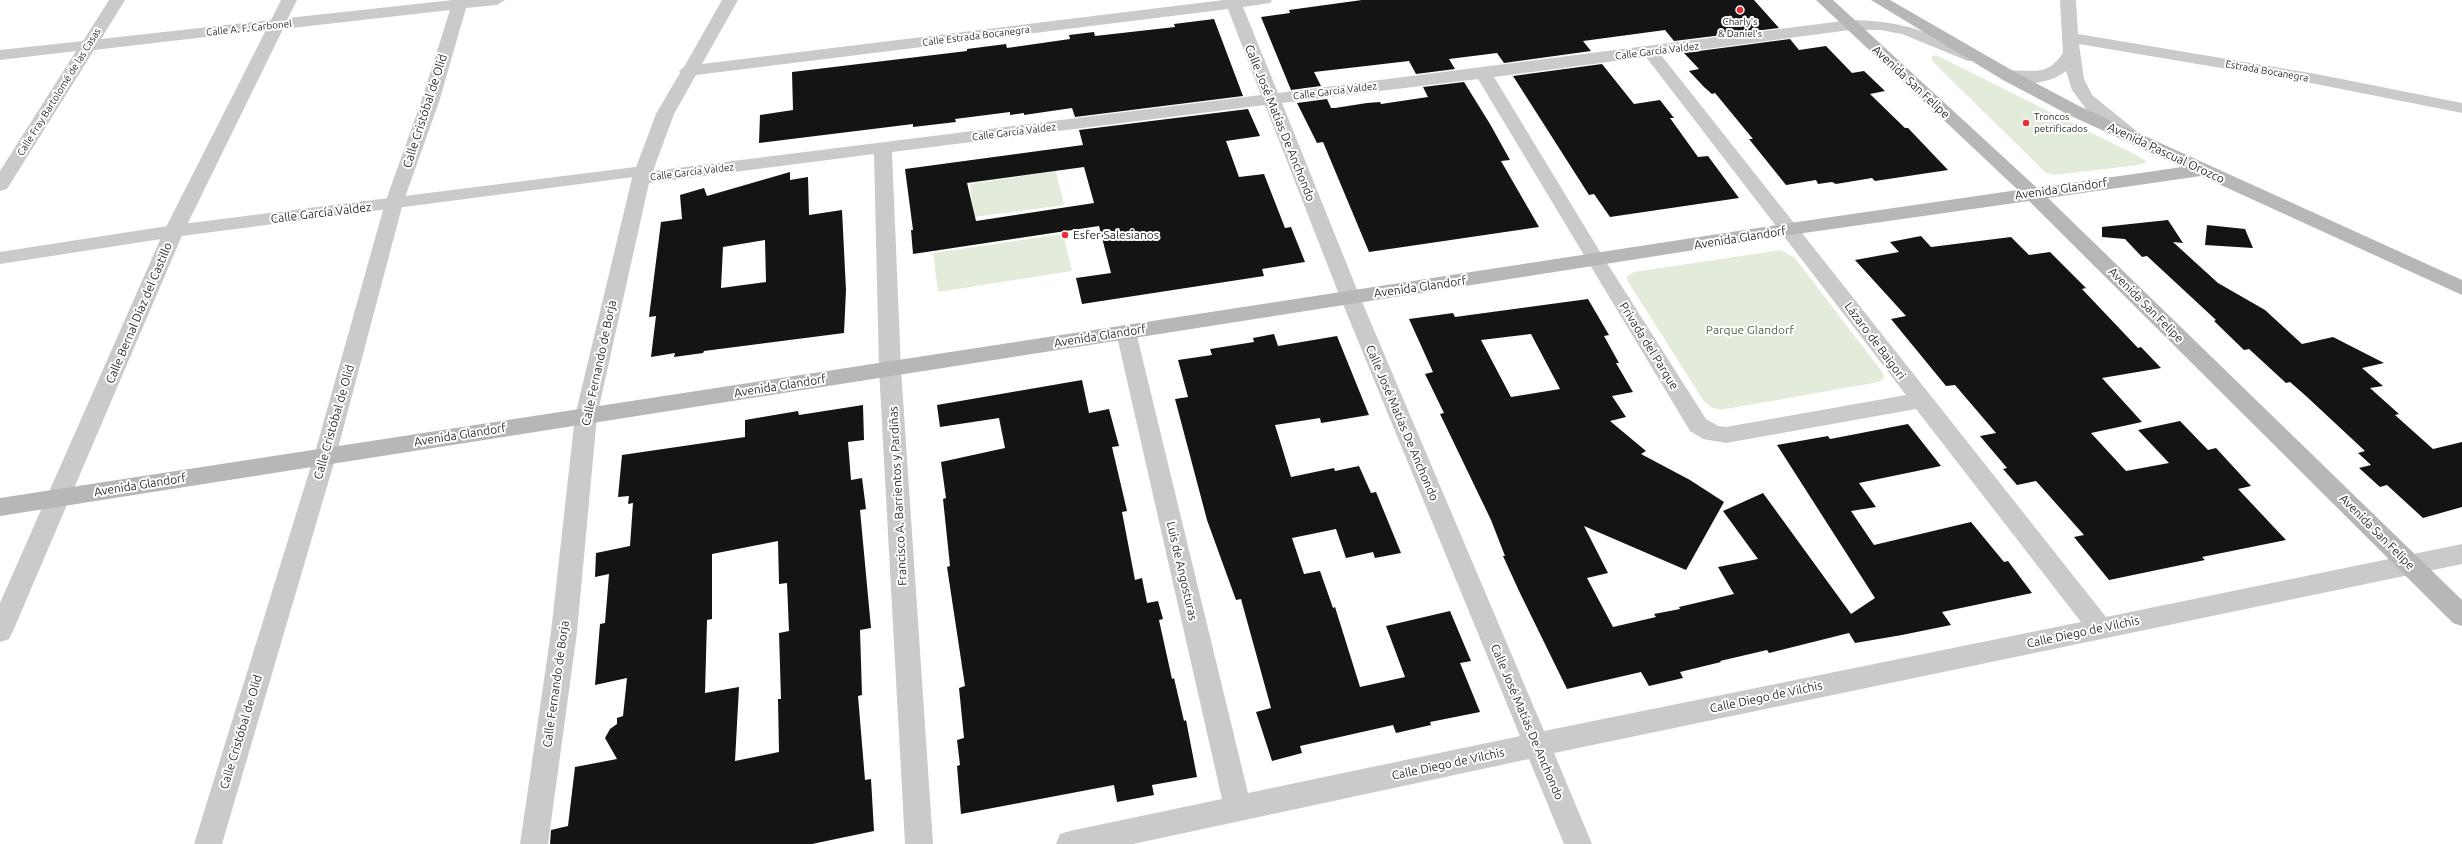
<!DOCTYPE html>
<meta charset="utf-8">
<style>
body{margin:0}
canvas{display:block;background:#fff}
</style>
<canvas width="2462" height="844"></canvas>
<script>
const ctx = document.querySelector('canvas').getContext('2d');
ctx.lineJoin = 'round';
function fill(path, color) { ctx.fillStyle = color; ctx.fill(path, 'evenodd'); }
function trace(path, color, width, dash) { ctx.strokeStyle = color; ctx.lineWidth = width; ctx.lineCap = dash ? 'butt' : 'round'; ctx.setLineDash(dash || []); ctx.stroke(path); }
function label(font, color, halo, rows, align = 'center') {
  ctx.font = font + ' Ubuntu,sans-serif'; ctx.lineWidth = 4; ctx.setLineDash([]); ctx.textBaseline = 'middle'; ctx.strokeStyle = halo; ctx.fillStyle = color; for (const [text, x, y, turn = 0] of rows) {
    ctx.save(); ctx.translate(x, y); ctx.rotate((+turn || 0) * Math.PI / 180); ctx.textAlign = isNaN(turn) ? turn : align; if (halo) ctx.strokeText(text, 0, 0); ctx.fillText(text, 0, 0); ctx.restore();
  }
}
fill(new Path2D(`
 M1936 55 2138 156 2147 162 2138 165 2054 175 2046 173 1933 62 1931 57Z
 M1056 171 1064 205 974 217 970 184Z
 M1063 234 1072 271 938 292 933 253Z
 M1781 250 1795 258 1883 373 1884 378 1879 382 1720 410 1711 407 1703 400 1627 280V276L1634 272Z`), '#e3ebda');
fill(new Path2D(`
 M1362 0H1754L1779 28 1674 41 1665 30 1583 41 1591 51 1504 63 1497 53 1449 59 1455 69 1416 74 1409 61 1314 72 1321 86 1291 90 1261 17 1290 13 1289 10Z
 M1214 19 1243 96 1075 117 1072 108 1024 115V113L1010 115V112L955 119 956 122 913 127V124L759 143 760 115 793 110 792 72 967 51V49L1006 44 1007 48 1070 39 1069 35 1094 32 1095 36 1175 27 1174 24Z
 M1790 39 1799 50 1826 46 1852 73 1864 71 1885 91 1870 94 1905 128H1908L1948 170 1875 181 1872 178 1836 184 1832 182 1818 184 1816 180 1786 185 1749 139H1753L1715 93 1712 94 1704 87 1689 71 1699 69 1684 53Z
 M1602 64 1634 104 1660 100 1674 118H1670L1698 157 1708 156 1739 198 1610 217 1594 194 1589 195 1513 76Z
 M1464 82 1490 124 1510 160 1501 161 1539 227 1369 252 1323 142 1317 143 1297 103 1327 99 1331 108H1335L1367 103 1380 102 1381 104 1428 97 1423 87Z
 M1248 109 1260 136 1226 141 1239 177 1264 174 1285 228 1291 227 1305 262 1262 269 1264 276 1082 304 1076 278 1111 273 1099 226 913 254 911 230H913L905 169 1083 145 1079 130ZM1084 167 1094 203 976 221 967 183Z
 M790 172V180L808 177 809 215 842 210 846 290 844 333 704 351 703 353 674 357 675 353 651 357 656 316 649 317 661 222 682 219 680 195 704 188 707 196ZM765 240 766 282 721 288 723 247Z
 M2168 220 2183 243 2173 242 2218 283 2265 310 2302 344 2333 337 2384 363 2362 368 2383 386 2370 388 2399 414 2395 415 2433 449 2462 442V507L2423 518 2387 485 2380 487 2359 468 2371 465 2358 453 2365 451 2306 396 2290 382 2286 383 2249 349 2244 350 2214 321 2216 320 2147 256 2142 257 2125 239 2102 237V227Z
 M2207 225 2245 229 2253 248 2205 245Z
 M1921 236 1931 247 2011 237 2029 255 2050 252 2086 288 2082 289 2138 348 2141 347 2161 368 2102 378 2142 422 2091 433 2126 471 2169 463 2138 430 2180 421 2208 450 2216 448 2251 486 2238 489 2286 540 2202 557 2205 560 2109 580 2074 537 2084 535 2036 481 2017 485 2003 469 2007 468 1980 436 1996 433 1955 385 1946 386 1891 319 1906 316 1855 260 1899 252 1890 242Z
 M1588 299 1609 335 1604 336 1619 363H1616L1633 392 1612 396 1626 417 1610 421 1646 451 1641 454 1690 480 1724 502 1686 570 1584 526 1608 573 1587 578 1613 627 1656 617 1654 614 1680 609 1679 607 1734 594 1718 567 1758 559 1723 511 1763 493 1851 614 1875 598 1777 445 1828 436 1830 439 1908 424 1941 466 1859 483 1876 507 1851 511 1874 545 1971 522 2004 562 2008 561 2032 593 1942 612 1951 625 1902 635 1855 643 1849 633 1769 653 1767 650 1720 661 1721 662 1680 672 1683 678 1649 686 1641 672 1567 689 1519 591 1503 556H1505L1491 520 1440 414 1444 413 1425 374 1433 372 1409 319 1453 313 1455 317ZM1531 334 1560 389 1511 397 1481 340Z
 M1274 334 1278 346 1337 336 1369 415 1321 423 1320 418 1275 425 1291 477 1334 468 1335 471 1359 466 1371 493 1376 492 1401 553 1375 558 1373 552 1346 558 1336 529 1292 538 1304 574 1320 571 1333 608 1335 607 1360 687 1405 677 1386 626 1450 611 1471 661 1460 663 1480 712 1430 722 1431 725 1396 733 1393 725 1300 746 1302 753 1272 761 1256 712 1271 708 1241 599 1236 600 1207 520 1175 399 1188 397 1178 360 1212 355 1210 349 1254 342 1253 338Z
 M1082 380 1089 413 1109 409 1119 446 1112 447 1127 511 1122 512 1135 580 1142 578 1147 603 1158 601 1163 619 1159 620 1172 679 1174 678 1184 721 1186 720 1197 777 1152 785 1154 795 1117 802 1114 785 961 814 957 766 960 765 957 740 964 738 959 688 965 686 947 567 950 566 943 499 946 498 941 462 1005 448 999 418 940 427 937 405Z
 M863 405 864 440 848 442 851 480 862 478 866 509 860 510 871 628 860 630 862 695 858 696 865 780 871 779 874 831 812 844H550L551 830 568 826 575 767 617 759 605 738 610 729 617 724V718L623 716 627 678 595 685 600 624 605 623 609 574 595 577 596 553 630 546 633 503 628 504 629 496 618 497 622 455 745 437V420L798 411 799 415ZM778 541 779 584 787 583 789 631 779 633 781 699H778L779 752 735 761 739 687 705 693 707 620 712 619V554Z`), '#141414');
fill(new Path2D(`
 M643 166 649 167 652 171 649 175 174 237 0 264V252L174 225Z`), '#cacaca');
fill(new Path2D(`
 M109 0H125L101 39 271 20 281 0H297L288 18 453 0H505L497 5 466 8 439 102 403 203 336 456 222 844H194L314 456 385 203 421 102 450 10 283 29 184 231 13 631 9 639 0 642V603L164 231 266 30 94 50 7 189 0 191V171L76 51 0 60V50L83 41Z
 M722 0H738L702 64 1224 0H1272L1270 3 1243 7 1278 93 1850 20C1903 20 1932 34 1980 53L1982 57 1980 61H1968L1902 34 1880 30H1850L1661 55 2106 617 2462 544V564L1554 753 1592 844H1564L1529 759 1133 844H1056L1060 834 1070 831 1222 799 1116 332 1119 327 1126 325 1133 327 1136 332 1248 793 1520 736 1340 297 1265 105 892 152 901 369 933 844H905L879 369 874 154 649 183 597 416 577 632 548 844H520L551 632 575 416 632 178 656 114 680 73 679 71 684 67ZM1228 9 1261 95 653 171 674 114 696 75ZM1646 57 1906 395 1726 427 1718 426 1706 419 1605 260 1494 77ZM1478 79 1690 431 1703 439 1726 443 1916 409 2081 622 1544 731 1360 297 1282 103Z
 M2060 0H2076L2078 34 2316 74 2462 103V113L2316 84 2079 44 2084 79 2092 95 2149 141 2146 145H2134L2086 109 2072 90 2066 71C2049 85 2023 85 2003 80L2001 76 2003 72C2029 66 2044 81 2063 53Z`), '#cacaca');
fill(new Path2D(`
 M1816 0H1833L2037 188 2182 167 2069 115 2003 80 1871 0H1890L2015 72 2081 107 2462 280V295L2201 176 2048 198 2462 600V626L2453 623 2029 201 1790 235 0 516V498L1790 223 2018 190Z`), '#b7b7b7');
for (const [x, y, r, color] of [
 [1740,10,4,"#e52e35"],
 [2026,123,4,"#e52e35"],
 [1065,235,4,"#e52e35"]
]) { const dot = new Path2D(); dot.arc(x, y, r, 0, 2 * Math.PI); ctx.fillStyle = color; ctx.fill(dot); trace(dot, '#fff', 1.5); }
label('10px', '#2d2d2d', '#fff', [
 ["Charly's",1740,22],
 ["& Daniel's",1740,34],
 ["Troncos",2034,117,"left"],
 ["petrificados",2034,129,"left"]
]);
label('10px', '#2d2d2d', '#fff', [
 ["Calle A. F. Carbonel",249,28,-6],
 ["Calle Estrada Bocanegra",976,36,-7],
 ["Calle García Valdez",1657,51,-7],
 ["Estrada Bocanegra",2267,71,10],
 ["Calle García Valdez",1335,91,-7],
 ["Calle Fray Bartolomé de las Casas",59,92,-58],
 ["Calle García Valdez",1014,132,-7],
 ["Calle García Valdez",692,172,-7]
]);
label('12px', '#2d2d2d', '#fff', [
 ["Avenida San Felipe",1911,82,43],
 ["Calle Cristóbal de Olid",425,111,-72],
 ["Calle José Matías De Anchondo",1280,123,68],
 ["Avenida Pascual Orozco",2166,153,25],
 ["Avenida Glandorf",2061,189,-8],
 ["Calle García Valdez",321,213,-7],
 ["Avenida Glandorf",1740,238,-9],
 ["Avenida Glandorf",1420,287,-8],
 ["Avenida San Felipe",2146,305,45],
 ["Calle Bernal Díaz del Castillo",139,313,-67],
 ["Avenida Glandorf",1100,336,-9],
 ["Lázaro de Baigori",1875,341,53],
 ["Privada del Parque",1649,346,58],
 ["Calle Fernando de Borja",599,363,-78],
 ["Avenida Glandorf",780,386,-9],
 ["Calle Cristóbal de Olid",334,422,-74],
 ["Calle José Matías De Anchondo",1402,423,67],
 ["Avenida Glandorf",460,435,-9],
 ["Avenida Glandorf",140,485,-9],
 ["Francisco A. Barrientos y Pardiñas",898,496,-93],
 ["Avenida San Felipe",2377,532,45],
 ["Luis de Angosturas",1182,571,77],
 ["Calle Diego de Vilchis",2083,632,-12],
 ["Calle Fernando de Borja",556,684,-82],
 ["Calle Diego de Vilchis",1766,697,-12],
 ["Calle José Matías De Anchondo",1527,722,67],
 ["Calle Cristóbal de Olid",241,732,-73],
 ["Calle Diego de Vilchis",1448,764,-12]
]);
label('12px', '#2d2d2d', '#fff', [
 ["Esfer Salesianos",1073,235]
], 'left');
label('12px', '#4e683b', '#fff', [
 ["Parque Glandorf",1750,330]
]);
</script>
